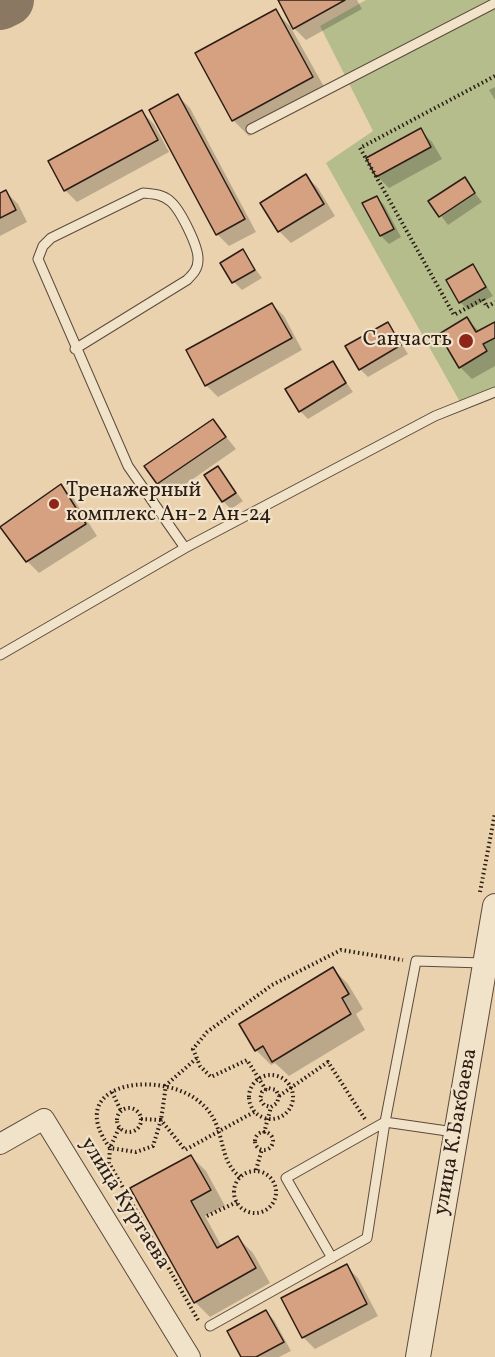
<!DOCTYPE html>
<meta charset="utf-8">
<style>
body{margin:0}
canvas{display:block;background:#ead2ae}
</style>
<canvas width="495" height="1357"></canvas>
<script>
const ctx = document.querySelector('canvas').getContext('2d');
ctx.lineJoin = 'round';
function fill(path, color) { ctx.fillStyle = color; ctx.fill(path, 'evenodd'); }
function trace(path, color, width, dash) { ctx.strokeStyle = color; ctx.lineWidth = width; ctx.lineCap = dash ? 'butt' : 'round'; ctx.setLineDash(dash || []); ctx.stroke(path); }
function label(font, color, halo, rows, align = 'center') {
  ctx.font = font + ' Vollkorn,serif'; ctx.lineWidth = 4.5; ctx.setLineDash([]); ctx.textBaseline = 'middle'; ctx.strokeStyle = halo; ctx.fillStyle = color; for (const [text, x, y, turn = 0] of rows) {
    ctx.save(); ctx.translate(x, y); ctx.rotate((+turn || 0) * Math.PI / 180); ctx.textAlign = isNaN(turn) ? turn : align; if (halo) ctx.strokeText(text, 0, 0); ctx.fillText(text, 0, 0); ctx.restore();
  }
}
fill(new Path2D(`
 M366 0H495V322L476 332 467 317 439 334 459 368 487 352 483 344 495 338V387L460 402 326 163 373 131 320 26ZM464 177 475 193 439 217 428 201Z`), '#b5bd8c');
fill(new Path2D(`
 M282 0H357L362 9 306 40 294 28Z
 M275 11 290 26 327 92 249 136 234 121 197 54Z
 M495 87V100L489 90Z
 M178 96 190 108 256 232 229 246 217 234Z
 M142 112 154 124 169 152 77 202 65 190Z
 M420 130 432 142 442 159 389 188 377 176Z
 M306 176 318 188 335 216 291 243 279 231 262 203Z
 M464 179 482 202 448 225 430 201Z
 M6 192 18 204 27 222 0 236V195Z
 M376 197 384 205 401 237 389 244 381 236 364 204Z
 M242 251 262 278 242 290 234 282Z
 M473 266 493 296 468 310 460 302Z
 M272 304 284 316 302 350 218 397 206 385Z
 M467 319 479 331 495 323V366L472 379 460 367Z
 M388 323 408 354 368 377 360 369Z
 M332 362 353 392 308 419 300 411Z
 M213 421 236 449 170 495 158 483Z
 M218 468 243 501 231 509 223 501Z
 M61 486 73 498 97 536 39 573 27 561Z
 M333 969 348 984 363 1009 356 1014 365 1030 289 1076 275 1063 271 1065 256 1050Z
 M191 1156 206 1171 225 1206 205 1216 222 1247 238 1238 253 1253 270 1283 210 1317 195 1302 132 1189Z
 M346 1266 358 1278 378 1316 315 1349 303 1337Z
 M266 1312 274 1320 291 1351 279 1357H242Z`), '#0003');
trace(new Path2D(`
 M0 4 8 0`), '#8b7862', 52);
const building = new Path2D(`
 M278 0H345L293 29Z
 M276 9 313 77 232 121 195 53Z
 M178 94 245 219 216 235 149 110Z
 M142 110 158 140 64 191 48 161Z
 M421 128 431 147 376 177 366 158Z
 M306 174 324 204 278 232 260 203Z
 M465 177 475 193 439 217 428 201Z
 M6 190 16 210 0 218V193Z
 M377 196 394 229 380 236 362 203Z
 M243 249 255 270 232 283 220 263Z
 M473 264 486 287 459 303 446 280Z
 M272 303 292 338 205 386 186 350Z
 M467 317 476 332 495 322V338L483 344 487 351 459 368 439 334Z
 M388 322 401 345 359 370 345 346Z
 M333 361 346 383 299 412 285 389Z
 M213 419 226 437 157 484 144 466Z
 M218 466 236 493 222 502 204 475Z
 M61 484 86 524 26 562 0 527Z
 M333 967 349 994 342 998 351 1014 272 1062 263 1046 255 1051 239 1024Z
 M191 1155 211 1190 191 1201 217 1248 238 1236 256 1268 194 1303 130 1188Z
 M347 1264 367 1304 302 1338 281 1298Z
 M266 1310 284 1342 256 1357H241L227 1331Z`);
fill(building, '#d6a181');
trace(building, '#2c1d15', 1.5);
const service = new Path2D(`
 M251 129 495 3
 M75 349 187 280C193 274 198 269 198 260 199 247 180 209 170 201 162 194 153 194 143 193L51 238 43 246 38 259 128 466 185 548
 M0 655 185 548 435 416 495 392
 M454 1132 385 1122 416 961 483 963
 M210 1326 367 1238 385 1122 286 1178 332 1258`);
const minor = new Path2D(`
 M0 1144 44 1119 190 1357`);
const tertiary = new Path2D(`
 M418 1357 495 906`);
trace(service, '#5c4a3b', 11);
trace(minor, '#5c4a3b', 22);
trace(tertiary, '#5c4a3b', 26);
trace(new Path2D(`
 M495 76 360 148 454 315 483 299 487 307 495 302
 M480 892 495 813
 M249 1097a22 22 0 1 1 44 0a22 22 0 1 1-44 0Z
 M266 1090 247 1060 211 1077 200 1066 193 1049 207 1032 272 985 341 950 403 960
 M112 1092 121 1111
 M279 1096 328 1062 365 1119
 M117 1120a12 12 0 1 1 24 0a12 12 0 1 1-24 0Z
 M141 1119 161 1120 166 1085 197 1058
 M119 1128 110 1148 109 1163 198 1320
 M255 1141a9 9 0 1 1 18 0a9 9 0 1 1-18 0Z
 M264 1133 271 1107 277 1103 279 1096 276 1090 268 1088 262 1092 260 1099 264 1105 271 1107
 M256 1170 262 1149
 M234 1192a21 21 0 1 1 42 0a21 21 0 1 1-42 0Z
 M240 1177C213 1155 231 1122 193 1097 149 1070 64 1086 110 1148L136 1152 153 1146 161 1120 185 1150 254 1112
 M207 1216 237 1202`), '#2c1d15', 4, [1.5, 3]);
trace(service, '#f1e2ca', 9);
trace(minor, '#f1e2ca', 20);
trace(tertiary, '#f1e2ca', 24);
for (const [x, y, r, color] of [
 [466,341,8,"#8f2418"],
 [54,504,6,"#8f2418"]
]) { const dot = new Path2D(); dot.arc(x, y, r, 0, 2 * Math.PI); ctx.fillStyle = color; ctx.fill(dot); trace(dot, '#f1e2ca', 2); }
label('21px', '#2c1d15', '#f1e2ca', [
 ["Санчасть",452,341],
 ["Тренажерный",66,492,"left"],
 ["комплекс Ан-2 Ан-24",66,516,"left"]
], 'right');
label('21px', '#2c1d15', '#f1e2ca', [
 ["улица К.Бакбаева",457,1132,-80],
 ["улица Куртаева",124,1204,58]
]);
</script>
